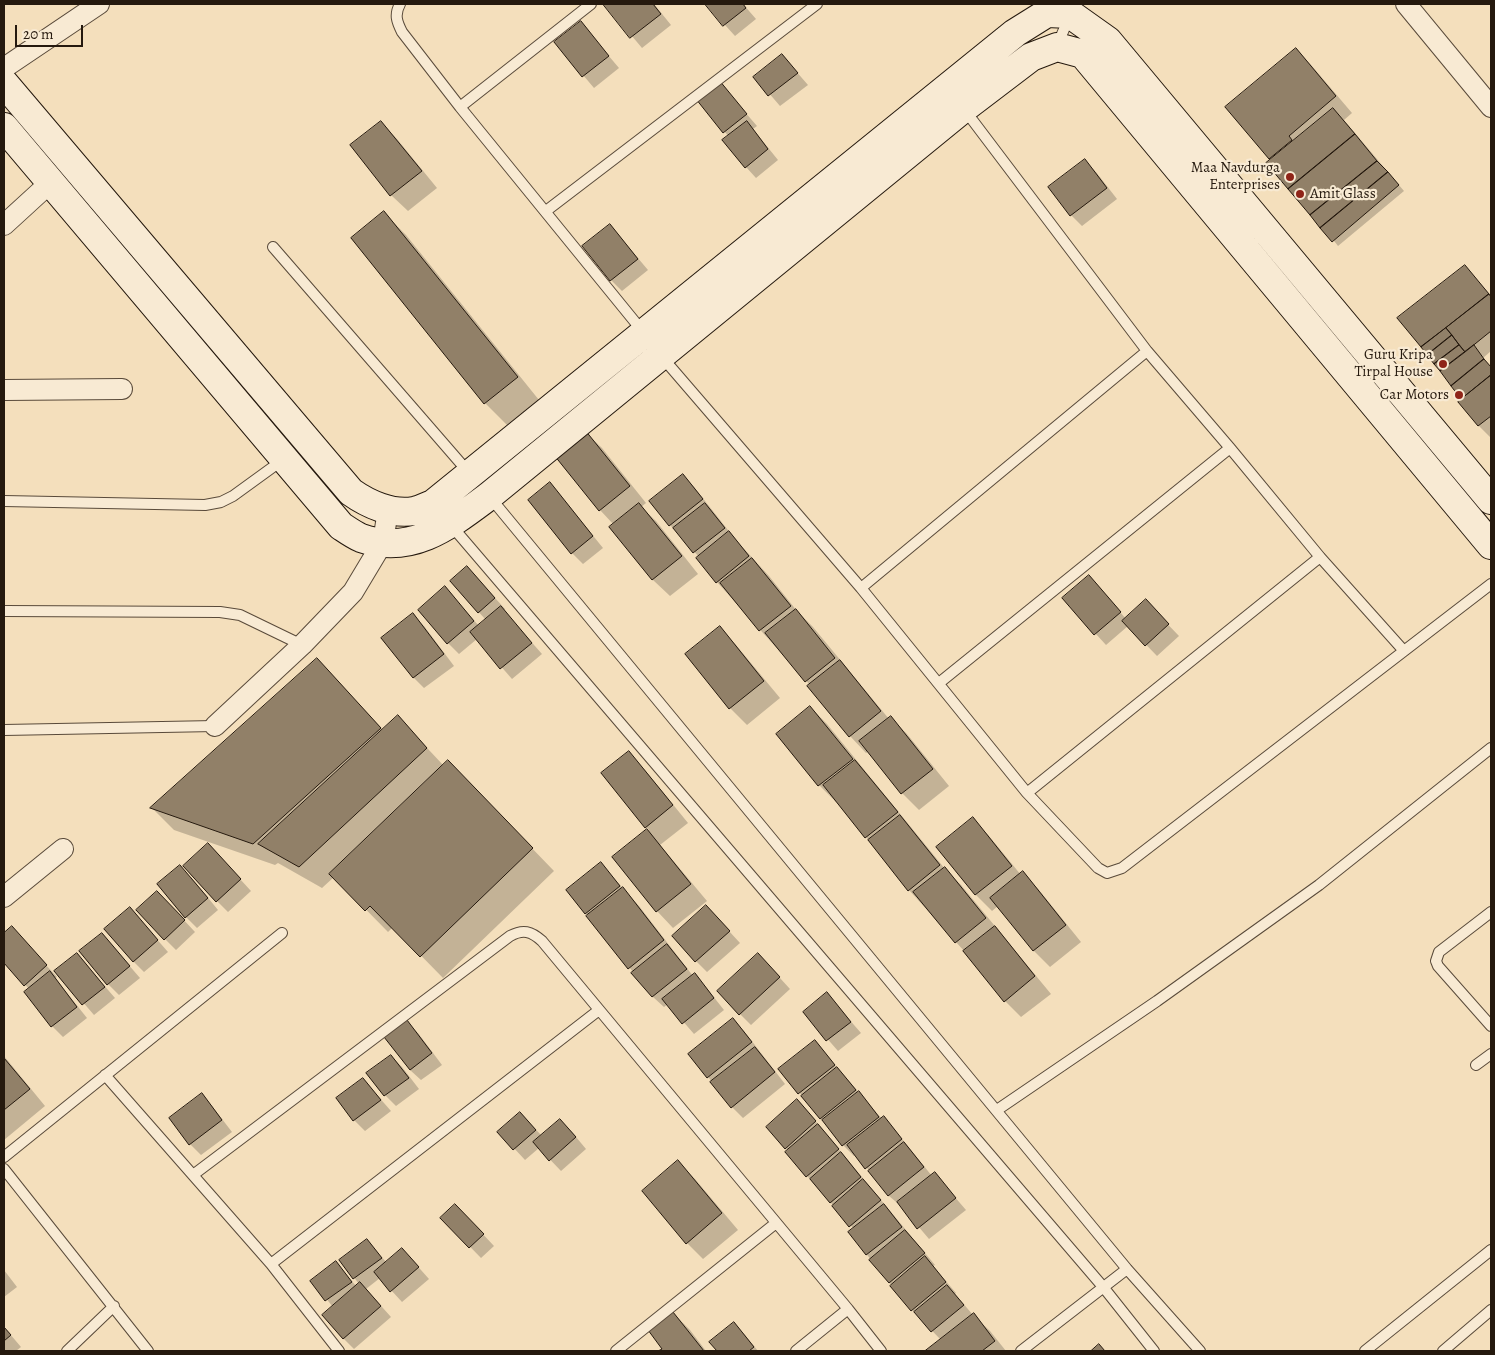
<!DOCTYPE html>
<style>
body{margin:0}
#map{position:relative;width:1495px;height:1355px;overflow:hidden;background:#f4dfbc;font-family:Alegreya,serif}
canvas{display:block}
.frame{position:absolute;inset:0;border:5px solid #25190e;pointer-events:none}
.scale{position:absolute;left:15px;top:25px;width:68px;height:22px;box-sizing:border-box;border:2px solid #25190e;border-top:0;padding-left:6px;font-size:15px;line-height:18px;white-space:nowrap;color:#25190e;-webkit-text-stroke:4px #f8ead3;paint-order:stroke}
</style>
<div id="map">
<canvas width="1495" height="1355"></canvas>
<div class="frame"></div>
<div class="scale">20 m</div>
</div>
<script>
const ctx = document.querySelector('canvas').getContext('2d');
ctx.lineJoin = 'round';
function fill(path, color) { ctx.fillStyle = color; ctx.fill(path, 'evenodd'); }
function trace(path, color, width, dash) { ctx.strokeStyle = color; ctx.lineWidth = width; ctx.lineCap = dash ? 'butt' : 'round'; ctx.setLineDash(dash || []); ctx.stroke(path); }
function label(font, color, halo, rows, align = 'center') {
  ctx.font = font + ' Alegreya,serif'; ctx.lineWidth = 4.5; ctx.setLineDash([]); ctx.textBaseline = 'middle'; ctx.strokeStyle = halo; ctx.fillStyle = color; for (const [text, x, y, turn = 0] of rows) {
    ctx.save(); ctx.translate(x, y); ctx.rotate((+turn || 0) * Math.PI / 180); ctx.textAlign = isNaN(turn) ? turn : align; if (halo) ctx.strokeText(text, 0, 0); ctx.fillText(text, 0, 0); ctx.restore();
  }
}
fill(new Path2D(`
 M605 4H654L671 25 642 48Z
 M706 4H743L756 19 735 36Z
 M581 23 619 68 594 88 556 43Z
 M1296 49 1312 66 1352 113 1344 120 1404 191 1338 246 1271 160 1227 107Z
 M782 55 808 85 780 106 755 77Z
 M719 82 757 126 753 129 778 160 756 178 746 167 729 137 698 99Z
 M381 122 397 139 437 188 408 211 391 195Z
 M1085 161 1096 172 1117 199 1082 226 1071 215Z
 M384 213 406 235 539 400 507 425 485 403Z
 M610 225 648 270 622 291 611 280Z
 M1465 266 1491 296V351L1483 358 1491 368V438L1479 426 1460 402 1463 399 1399 318Z
 M585 432 602 448 646 503 641 507 656 521 698 574 670 596 653 580 611 527 614 525 600 510Z
 M683 476 694 487 735 539 769 576 797 611 813 627 889 719 891 718 907 734 949 786 919 810 902 793 869 751 866 753 850 736 810 685 717 582 699 557 670 525Z
 M549 484 560 495 603 548 583 564 572 553Z
 M478 579 505 609 504 611 542 654 512 679 477 639 459 654 448 643 445 588 479 626 486 620 451 582Z
 M1100 588 1126 619 1156 612 1179 636 1157 656 1128 626 1106 645 1064 599Z
 M413 615 424 626 454 666 424 688 413 677Z
 M720 628 736 645 780 698 747 725 730 708Z
 M317 660 383 730 398 717 444 766 470 784 554 871 443 978 393 927 388 932 334 877 322 888 278 863 275 865 174 830 152 808Z
 M810 707 827 724 945 869 961 885 1051 994 1021 1017 1005 1001 965 952 909 890 837 801 836 802 819 785 778 734Z
 M629 753 645 770 688 823 660 845 707 901 673 928 657 911 614 858 649 830 646 827Z
 M973 819 989 836 1021 875 1023 873 1039 890 1081 942 1050 967 1033 950 998 906 992 911 976 895 937 847Z
 M219 856 251 891 228 912 217 901Z
 M601 864 639 906 693 976 694 975 705 986 724 1010 694 1034 668 1004 664 1007 653 997 586 913Z
 M191 877 218 910 197 928 186 917Z
 M168 903 195 932 176 950 165 939Z
 M717 918 740 943 707 972 696 961Z
 M140 920 168 952 144 972 133 961Z
 M12 928 57 977 55 978 87 1018 63 1037 52 1026 29 989 4 961V935Z
 M102 934 140 978 119 995 108 984Z
 M77 954 115 998 94 1015 56 971Z
 M769 966 790 989 751 1025 740 1014Z
 M827 994 861 1033 838 1051 804 1012Z
 M733 1020 744 1031 785 1084 743 1118 732 1107 690 1054Z
 M407 1022 418 1033 442 1065 421 1080 410 1070Z
 M815 1042 882 1119 883 1118 894 1129 932 1176 935 1174 966 1210 929 1239 901 1206 889 1196 856 1154 854 1156 843 1145 780 1069Z
 M4 1056 45 1106 4 1140Z
 M391 1056 402 1067 419 1089 396 1106 385 1095Z
 M363 1079 391 1111 365 1131 354 1120Z
 M201 1095 212 1106 232 1132 201 1155 190 1144Z
 M808 1112 935 1265 933 1266 956 1293 955 1294 973 1315 990 1331 1006 1351H927L941 1340 912 1310 871 1260 850 1232 854 1229 786 1152 788 1150 768 1127Z
 M520 1113 542 1136 571 1131 586 1149 561 1171 539 1148 525 1160 499 1132Z
 M678 1162 695 1179 738 1230 703 1259 687 1243Z
 M466 1216 494 1246 481 1258 442 1218Z
 M367 1241 387 1263 413 1261 429 1279 402 1302 380 1278 366 1289 391 1317 354 1349 343 1338 333 1307 312 1281 336 1263 356 1286 359 1284 341 1260Z
 M4 1270 17 1287 4 1297Z
 M673 1313 690 1330 706 1351H660L663 1349Z
 M734 1324 745 1335 758 1351H719L711 1342Z
 M4 1327 21 1347 16 1351H4Z`), '#0003');
const building = new Path2D(`
 M603 4H653L661 14 630 38Z
 M705 4H743L746 8 723 26Z
 M581 21 609 56 582 77 554 42Z
 M1296 48 1336 96 1289 136 1292 140 1269 159 1225 107Z
 M782 54 798 73 768 96 753 77Z
 M719 80 747 114 723 133 696 99Z
 M1333 108 1355 134 1288 189 1266 163Z
 M381 121 422 171 390 196 350 145Z
 M747 121 768 149 745 168 722 140Z
 M1355 134 1377 161 1310 215 1288 189Z
 M1085 159 1107 188 1070 216 1048 187Z
 M1377 161 1388 172 1320 228 1310 215Z
 M1388 172 1399 185 1332 242 1320 228Z
 M384 211 518 377 484 404 351 238Z
 M610 224 638 259 610 281 582 246Z
 M1465 265 1489 294 1421 347 1397 318Z
 M1489 294 1491 297V331L1465 352 1446 328Z
 M1446 328 1452 335 1427 355 1421 347Z
 M1452 335 1459 345 1434 364 1427 355Z
 M1459 345 1465 352 1440 371 1434 364Z
 M1474 345 1484 359 1451 386 1440 371Z
 M1484 359 1491 367V375L1461 399 1451 386Z
 M1491 375V416L1478 426 1458 402Z
 M585 430 630 486 599 511 554 455Z
 M683 474 703 499 669 526 649 501Z
 M550 482 593 536 571 554 528 500Z
 M639 503 682 556 652 580 609 527Z
 M705 503 725 528 693 553 673 528Z
 M729 531 749 556 716 583 696 558Z
 M752 558 791 606 759 631 720 583Z
 M467 566 495 598 478 613 450 581Z
 M1089 575 1121 612 1094 635 1062 598Z
 M445 586 474 621 447 644 418 610Z
 M1146 599 1169 624 1145 646 1122 621Z
 M501 606 532 643 500 669 470 632Z
 M796 609 835 658 805 682 765 633Z
 M413 613 444 654 413 678 381 638Z
 M720 626 764 681 729 709 685 654Z
 M317 658 381 728 253 844 150 808Z
 M840 660 881 711 849 737 807 686Z
 M810 706 853 759 818 786 776 734Z
 M398 715 427 748 299 867 258 844Z
 M891 716 933 769 901 794 859 741Z
 M629 751 673 805 645 828 601 773Z
 M448 760 533 848 420 957 370 906 365 911 329 874Z
 M855 760 898 812 865 838 823 785Z
 M900 815 940 865 908 891 868 840Z
 M973 817 1012 866 975 895 936 847Z
 M647 829 691 884 656 912 612 857Z
 M208 843 241 879 216 902 183 866Z
 M601 862 620 886 585 914 566 890Z
 M180 865 208 898 185 918 157 884Z
 M945 867 986 918 955 943 913 892Z
 M1023 871 1066 925 1033 951 990 898Z
 M623 887 664 940 628 969 586 916Z
 M157 891 185 920 164 940 136 910Z
 M706 905 730 931 695 962 672 936Z
 M130 907 158 940 133 962 104 929Z
 M12 926 47 965 24 986 4 963V933Z
 M995 926 1035 976 1004 1002 963 951Z
 M102 933 130 966 107 985 79 951Z
 M667 944 687 969 652 997 631 973Z
 M77 953 105 987 82 1005 54 971Z
 M758 953 780 977 739 1015 717 991Z
 M50 971 77 1007 51 1027 24 992Z
 M695 973 714 998 682 1024 662 999Z
 M827 992 851 1022 826 1041 803 1012Z
 M733 1018 752 1042 707 1078 688 1054Z
 M407 1020 432 1053 410 1070 384 1037Z
 M815 1040 835 1065 798 1094 778 1069Z
 M755 1047 775 1072 731 1108 710 1082Z
 M391 1055 409 1078 384 1096 366 1073Z
 M4 1058 30 1089 4 1110Z
 M837 1067 856 1090 820 1119 801 1096Z
 M363 1078 381 1100 353 1121 336 1098Z
 M859 1091 879 1117 842 1146 822 1120Z
 M202 1093 222 1120 189 1145 169 1118Z
 M797 1099 816 1121 785 1149 766 1127Z
 M520 1112 536 1130 513 1150 497 1132Z
 M884 1116 902 1139 865 1169 847 1145Z
 M560 1119 576 1137 549 1161 533 1142Z
 M818 1124 839 1149 806 1177 785 1152Z
 M904 1142 924 1167 888 1196 868 1171Z
 M841 1152 861 1177 830 1203 810 1179Z
 M678 1160 722 1213 686 1244 642 1191Z
 M935 1172 956 1198 917 1229 897 1202Z
 M863 1179 881 1200 849 1227 832 1206Z
 M455 1204 484 1234 469 1248 440 1218Z
 M884 1204 902 1227 866 1255 848 1232Z
 M905 1230 925 1253 889 1283 869 1260Z
 M367 1239 382 1258 353 1279 339 1260Z
 M402 1248 419 1267 390 1292 374 1272Z
 M925 1256 946 1282 911 1311 890 1286Z
 M336 1261 352 1282 325 1301 310 1281Z
 M360 1282 381 1306 343 1339 322 1315Z
 M947 1285 964 1305 931 1332 914 1312Z
 M673 1312 704 1351H658L662 1349 648 1330Z
 M974 1313 995 1341 982 1351H925Z
 M734 1322 754 1347 749 1351H717L709 1342Z
 M4 1327 11 1335 4 1341Z
 M1099 1344 1105 1351H1091Z`);
fill(building, '#918068');
trace(building, '#25190e', 1);
const service = new Path2D(`
 M400 4C394 15 397 22 402 32L460 107 644 333
 M1057 46 1070 15
 M460 107 591 4
 M964 109 1147 351 1230 448 1320 557 1404 651
 M546 211 817 4
 M273 247 470 474
 M662 357 861 588 1027 793 1098 868 1107 873 1122 868 1491 584
 M489 496 1127 1269 1200 1351
 M4 501 205 505 221 502 233 496 284 459
 M450 524 1104 1288 1154 1351
 M861 588 1147 351
 M4 611 220 612 240 615 302 645
 M939 683 1230 448
 M4 730 215 726
 M1027 793 1320 557
 M1491 912 1439 952 1436 961 1438 966 1491 1026
 M1476 1065 1491 1054
 M105 1075 271 1264 339 1351
 M997 1110 1157 1001 1319 885 1491 748
 M4 1157 282 933
 M4 1169 148 1351
 M193 1175 510 936C523 929 531 931 542 941L848 1309 881 1351
 M271 1264 599 1010
 M67 1351 114 1306
 M616 1351 776 1223
 M796 1351 848 1309
 M1021 1351 1127 1269
 M1365 1351 1491 1250
 M1443 1351 1491 1310`);
const minor = new Path2D(`
 M1406 4 1491 107
 M4 68 99 4
 M4 225 51 182
 M4 390 122 389
 M215 726 302 645 353 592 383 542 388 510
 M4 897 63 849`);
const secondary = new Path2D(`
 M4 83 351 492C368 504 392 515 414 511 420 510 427 506 433 504L1015 33 1047 13 1070 14 1108 41 1491 500
 M4 127 341 526C347 530 354 535 361 538 412 556 450 525 489 496L964 108 1031 57 1057 47 1083 54 1491 545`);
trace(service, '#594a3a', 12);
trace(minor, '#594a3a', 22);
trace(secondary, '#25190e', 30);
trace(service, '#f8ead3', 10);
trace(minor, '#f8ead3', 20);
trace(secondary, '#f8ead3', 28);
for (const [x, y, r, color] of [
 [1290,177,5,"#8f2418"],
 [1300,194,5,"#8f2418"],
 [1443,364,5,"#8f2418"],
 [1459,395,5,"#8f2418"]
]) { const dot = new Path2D(); dot.arc(x, y, r, 0, 2 * Math.PI); ctx.fillStyle = color; ctx.fill(dot); trace(dot, '#f8ead3', 2); }
label('15px', '#25190e', '#f8ead3', [
 ["Maa Navdurga",1280,168],
 ["Enterprises",1280,185],
 ["Amit Glass",1310,194,"left"],
 ["Guru Kripa",1433,355],
 ["Tirpal House",1433,372],
 ["Car Motors",1449,395]
], 'right');
</script>
